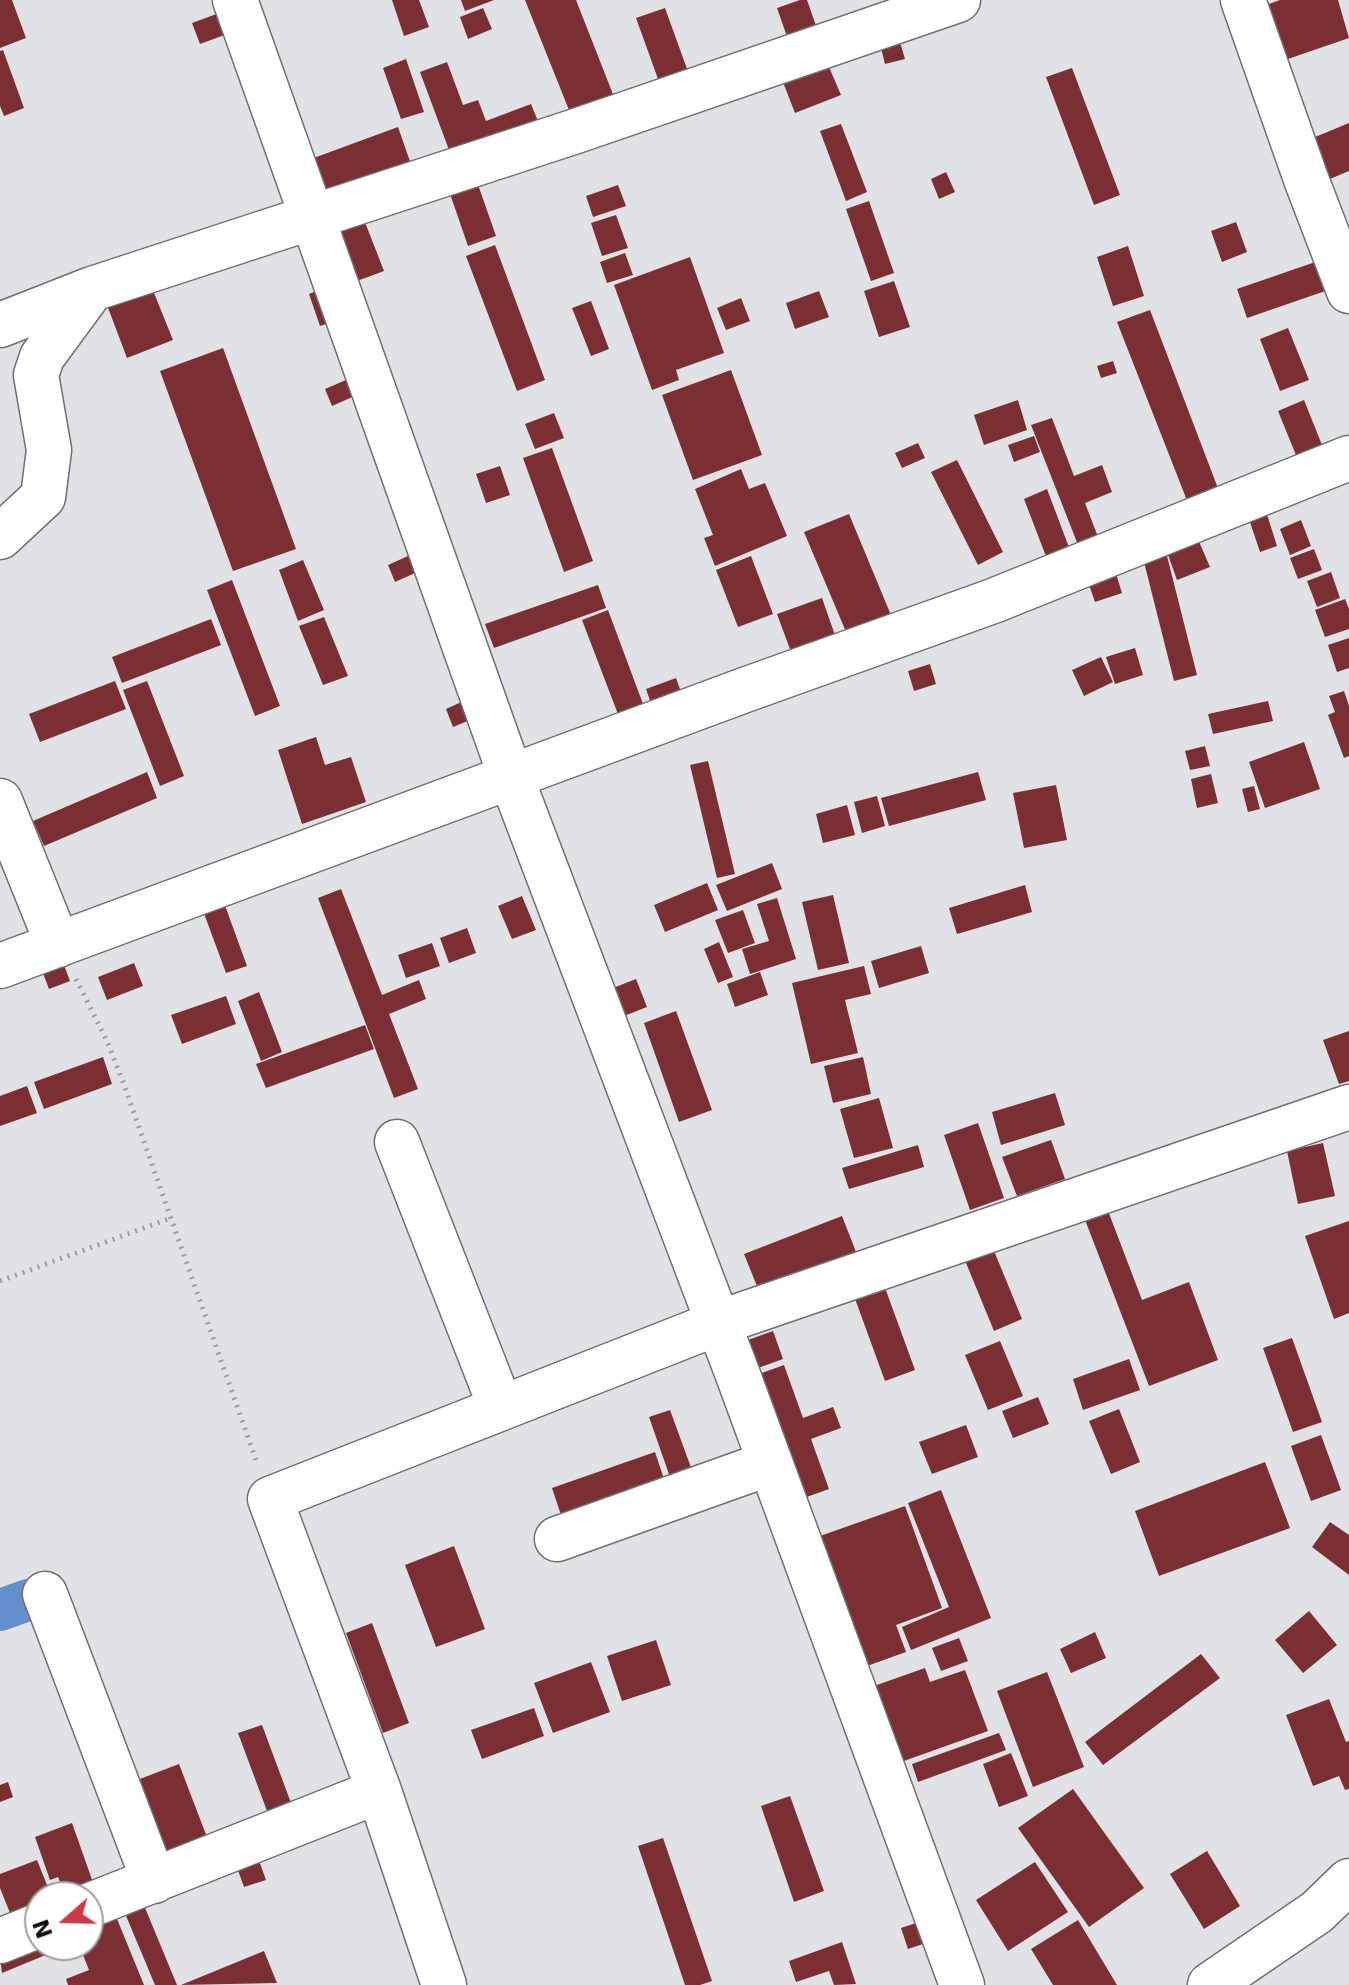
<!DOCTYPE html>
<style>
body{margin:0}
#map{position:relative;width:1349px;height:1985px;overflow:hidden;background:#e0e2e5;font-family:"DejaVu Sans",sans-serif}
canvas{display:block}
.north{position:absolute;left:24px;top:1881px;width:80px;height:80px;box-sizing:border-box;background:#fff;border:2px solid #9e9f9f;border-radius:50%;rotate:250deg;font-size:22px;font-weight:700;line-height:32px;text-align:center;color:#0d0e0f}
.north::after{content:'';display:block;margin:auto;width:28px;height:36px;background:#cb3b47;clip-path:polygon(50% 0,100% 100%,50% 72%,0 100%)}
</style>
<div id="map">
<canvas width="1349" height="1985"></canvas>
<div class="north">N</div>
</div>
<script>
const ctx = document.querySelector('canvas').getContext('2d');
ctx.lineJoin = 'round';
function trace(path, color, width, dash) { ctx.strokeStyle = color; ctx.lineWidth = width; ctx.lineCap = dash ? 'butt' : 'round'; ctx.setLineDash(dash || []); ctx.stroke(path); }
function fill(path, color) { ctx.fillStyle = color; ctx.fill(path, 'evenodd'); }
trace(new Path2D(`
 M0 1610 28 1600`), '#658ece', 42);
fill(new Path2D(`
 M0 0H12L26 38 0 48Z
 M392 0H419L429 27 404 36Z
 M461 0H494L465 11Z
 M525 0H576L616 102 573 120Z
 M800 0H807L820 37 791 48 777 8Z
 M1280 0H1338L1349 38 1285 60 1266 5Z
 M483 8 492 29 468 39 460 17Z
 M665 8 691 80 662 90 636 18Z
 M230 9 238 30 200 44 192 23Z
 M899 39 905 59 885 64 880 44Z
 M3 50 24 108 4 116 0 106V51Z
 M406 59 424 112 401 119 383 68Z
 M826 60 841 95 795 113 781 77Z
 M447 62 463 105 478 100 486 121 531 104 540 126 452 158 420 72Z
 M1072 68 1120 195 1094 205 1046 77Z
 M1349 123V171L1325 181 1308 140Z
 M841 124 867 192 846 201 820 131Z
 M398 127 412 167 326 198 311 159Z
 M946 172 955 192 939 199 931 179Z
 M476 179 496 236 468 246 448 188Z
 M618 185 626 206 593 217 586 196Z
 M869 201 894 273 871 281 846 209Z
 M361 212 384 271 357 281 334 222Z
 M616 215 628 248 602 256 591 223Z
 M1236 222 1247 252 1222 262 1211 231Z
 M495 245 545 380 517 391 466 256Z
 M1128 246 1144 296 1113 306 1097 257Z
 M625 253 633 275 607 283 600 262Z
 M690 257 724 353 676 370 679 380 652 390 614 285Z
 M1324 259 1334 288 1247 318 1237 289Z
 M894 281 910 327 879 337 864 291Z
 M329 286 341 319 320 326 309 294Z
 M152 288 173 340 127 358 107 305Z
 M819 291 829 317 795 329 786 303Z
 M741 298 750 321 726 330 717 308Z
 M591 301 609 349 591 356 572 308Z
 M1150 310 1219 491 1188 503 1117 322Z
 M1288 328 1309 380 1280 391 1260 339Z
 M223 348 296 549 233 571 160 371Z
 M1113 361 1117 373 1101 378 1097 366Z
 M731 370 762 455 693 480 662 395Z
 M353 377 359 394 332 406 325 389Z
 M1018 400 1027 430 984 445 974 415Z
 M1304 400 1324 450 1298 460 1278 411Z
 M554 413 564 438 535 449 525 424Z
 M1052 418 1074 476 1102 465 1112 492 1085 503 1100 542 1080 550 1031 425Z
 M1034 436 1040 452 1014 462 1008 445Z
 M918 443 925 458 902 468 895 453Z
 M552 448 593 561 564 572 523 458Z
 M957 460 1003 552 978 565 931 472Z
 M500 466 510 495 486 503 476 474Z
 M741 469 749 489 765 483 787 536 715 566 704 538 713 535 695 489Z
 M1047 489 1070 550 1047 559 1024 499Z
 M1264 505 1277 546 1260 552 1246 510Z
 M849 514 893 620 849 639 804 532Z
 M1301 520 1311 546 1290 555 1280 529Z
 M1197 537 1210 567 1177 580 1166 549Z
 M1314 549 1322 570 1298 579 1290 558Z
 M1166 552 1197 675 1174 681 1143 558Z
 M408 556 415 573 395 582 388 565Z
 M751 556 773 614 738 627 716 570Z
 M303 560 324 610 298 621 279 570Z
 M1113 564 1122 593 1095 602 1085 573Z
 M1331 572 1340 598 1317 607 1307 581Z
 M232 580 280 706 255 716 207 590Z
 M598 585 606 608 494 648 485 624Z
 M822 598 838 644 794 660 777 614Z
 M1345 599 1349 609V629L1325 637 1315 610Z
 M608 610 646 712 621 722 582 620Z
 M324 617 348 676 323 685 299 626Z
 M211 619 221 645 122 683 112 657Z
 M1349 638V668L1337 672 1328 645Z
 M1135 648 1143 675 1115 684 1106 657Z
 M1101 657 1113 682 1084 696 1072 670Z
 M930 664 936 684 914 691 908 671Z
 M676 678 685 703 655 715 646 689Z
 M115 681 126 709 40 742 29 714Z
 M147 681 184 776 160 786 123 690Z
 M1344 691 1349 706V756L1344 758 1328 715 1335 712 1329 696Z
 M468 699 475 718 453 727 446 709Z
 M1268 701 1273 721 1213 734 1208 714Z
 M316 737 325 765 351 757 366 802 302 824 278 750Z
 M1304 742 1320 789 1265 808 1249 762Z
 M1205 746 1210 766 1190 770 1185 751Z
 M708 761 735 874 717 878 690 765Z
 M147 772 157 798 44 846 33 821Z
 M978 772 986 800 889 826 881 798Z
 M1211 774 1218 803 1197 808 1191 779Z
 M1056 785 1067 840 1024 848 1013 793Z
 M1254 786 1260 809 1248 812 1242 789Z
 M877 796 885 826 862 833 854 802Z
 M847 805 855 835 823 843 816 814Z
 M772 863 782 889 727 911 716 885Z
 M707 883 718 910 665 932 654 905Z
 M1025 885 1032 912 957 934 949 908Z
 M341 889 382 995 419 980 426 999 389 1014 418 1089 394 1098 318 898Z
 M833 895 849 963 818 970 802 902Z
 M522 896 536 930 512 939 498 906Z
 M777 898 796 959 750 974 742 949 769 941 757 904Z
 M223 900 247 966 226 973 202 908Z
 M743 910 755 943 728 953 715 920Z
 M467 928 476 953 449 963 440 938Z
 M719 942 733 977 718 983 704 949Z
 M432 943 440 966 406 978 398 955Z
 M921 946 929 973 879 988 871 961Z
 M61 957 70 981 49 989 40 965Z
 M134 963 143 986 107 1000 98 977Z
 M864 966 871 994 845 1000 858 1053 811 1064 792 983Z
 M760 972 768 995 735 1007 727 984Z
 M636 979 647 1007 624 1016 613 988Z
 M259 992 282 1052 261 1061 238 1001Z
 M226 996 236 1024 182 1044 171 1015Z
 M676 1011 712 1110 679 1122 644 1023Z
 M365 1025 374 1049 266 1088 256 1064Z
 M1349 1031V1081L1339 1084 1323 1040Z
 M103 1057 112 1084 44 1109 34 1082Z
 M863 1057 871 1094 833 1103 824 1066Z
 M27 1086 37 1113 0 1126V1096Z
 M1055 1093 1065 1125 1001 1145 992 1112Z
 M879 1098 893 1148 854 1158 840 1109Z
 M978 1123 1004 1198 970 1210 944 1135Z
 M1051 1140 1065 1179 1017 1196 1002 1157Z
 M1323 1143 1335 1196 1298 1204 1287 1151Z
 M918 1145 924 1167 849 1189 842 1168Z
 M1105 1203 1142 1300 1189 1282 1218 1360 1149 1386 1082 1212Z
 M842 1216 858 1257 761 1296 744 1254Z
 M1349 1221V1313L1334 1319 1305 1236Z
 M992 1246 1022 1319 994 1331 964 1258Z
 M884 1285 915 1370 885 1381 854 1296Z
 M773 1331 783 1359 758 1368 748 1340Z
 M1292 1338 1322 1422 1293 1432 1263 1348Z
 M1000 1341 1023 1396 988 1410 965 1355Z
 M1129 1359 1140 1390 1083 1410 1073 1379Z
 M784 1365 803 1418 833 1407 841 1428 811 1439 829 1489 804 1498 759 1374Z
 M1038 1397 1049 1424 1013 1438 1002 1411Z
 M1119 1409 1140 1462 1111 1474 1089 1421Z
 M670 1410 693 1473 671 1480 649 1417Z
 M966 1425 978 1457 932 1474 919 1442Z
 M1321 1435 1341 1490 1311 1501 1291 1446Z
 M655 1452 664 1479 561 1515 552 1488Z
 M1265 1462 1290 1528 1159 1576 1135 1511Z
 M941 1490 991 1618 911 1650 902 1627 949 1607 908 1503Z
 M905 1506 942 1608 896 1625 906 1652 867 1666 820 1536Z
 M1330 1522 1349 1535V1575L1312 1547Z
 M454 1546 485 1629 436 1647 405 1565Z
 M1309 1611 1337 1645 1303 1673 1275 1640Z
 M372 1623 409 1723 383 1733 346 1633Z
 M1095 1632 1106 1658 1071 1673 1060 1649Z
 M959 1638 968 1661 941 1671 932 1648Z
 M656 1640 671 1685 622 1701 607 1656Z
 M1201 1654 1220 1678 1103 1765 1085 1742Z
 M591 1662 610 1712 553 1733 534 1683Z
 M925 1668 930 1682 965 1670 988 1731 901 1762 874 1686Z
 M1047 1672 1084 1767 1033 1787 997 1691Z
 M1329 1699 1346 1742 1349 1741V1789L1345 1790 1339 1776 1313 1786 1286 1715Z
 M534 1708 544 1736 482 1759 471 1730Z
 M262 1725 294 1811 270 1819 238 1733Z
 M999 1733 1006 1750 918 1782 912 1764Z
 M1011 1753 1028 1796 999 1807 983 1764Z
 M179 1764 210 1845 163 1862 132 1782Z
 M8 1782 13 1797 0 1802V1785Z
 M1073 1789 1144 1888 1089 1927 1018 1828Z
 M790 1796 824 1891 794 1902 761 1806Z
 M72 1823 96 1891 79 1897H66L58 1877 50 1880 35 1837Z
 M663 1838 712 1981 700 1985H685L638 1846Z
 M1207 1851 1240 1906 1204 1929 1170 1874Z
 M257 1855 266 1880 244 1887 235 1862Z
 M37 1860 47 1885 53 1883 59 1897H40V1913L14 1923 0 1888V1874Z
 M1035 1862 1068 1912 1008 1951 976 1900Z
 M143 1903 177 1985H155L124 1911Z
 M115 1914 144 1985H68L66 1979 89 1970 79 1945H88V1925Z
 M1078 1920 1117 1985H1053L1031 1949Z
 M922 1921 929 1942 908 1949 901 1928Z
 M842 1942 856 1984 834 1985 829 1971 796 1982 789 1961Z
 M44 1945 48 1954 2 1973 0 1957Z
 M264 1951 277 1983 181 1985Z`), '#7b2f32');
const minor = new Path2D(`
 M235 0 511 777 738 1375 962 1985
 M1243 0 1306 179 1349 291
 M0 325 92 289 576 131 958 0
 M0 537 43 497 49 450 36 375 42 357 92 289
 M0 801 58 945
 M0 966 742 691 993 601 1349 458
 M397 1142 501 1408
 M557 1539 770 1463
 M45 1594 154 1881
 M88 1906 379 1791
 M0 1941 40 1925
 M444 1985 379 1791 270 1499 718 1323 1349 1107
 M1210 1985 1317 1912 1349 1881`);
trace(minor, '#6e7072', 47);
trace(new Path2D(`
 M76 979 107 1041 123 1082 256 1460
 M0 1281 171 1218`), '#9c9ea0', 5, [2, 6]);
trace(minor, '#fff', 44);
</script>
